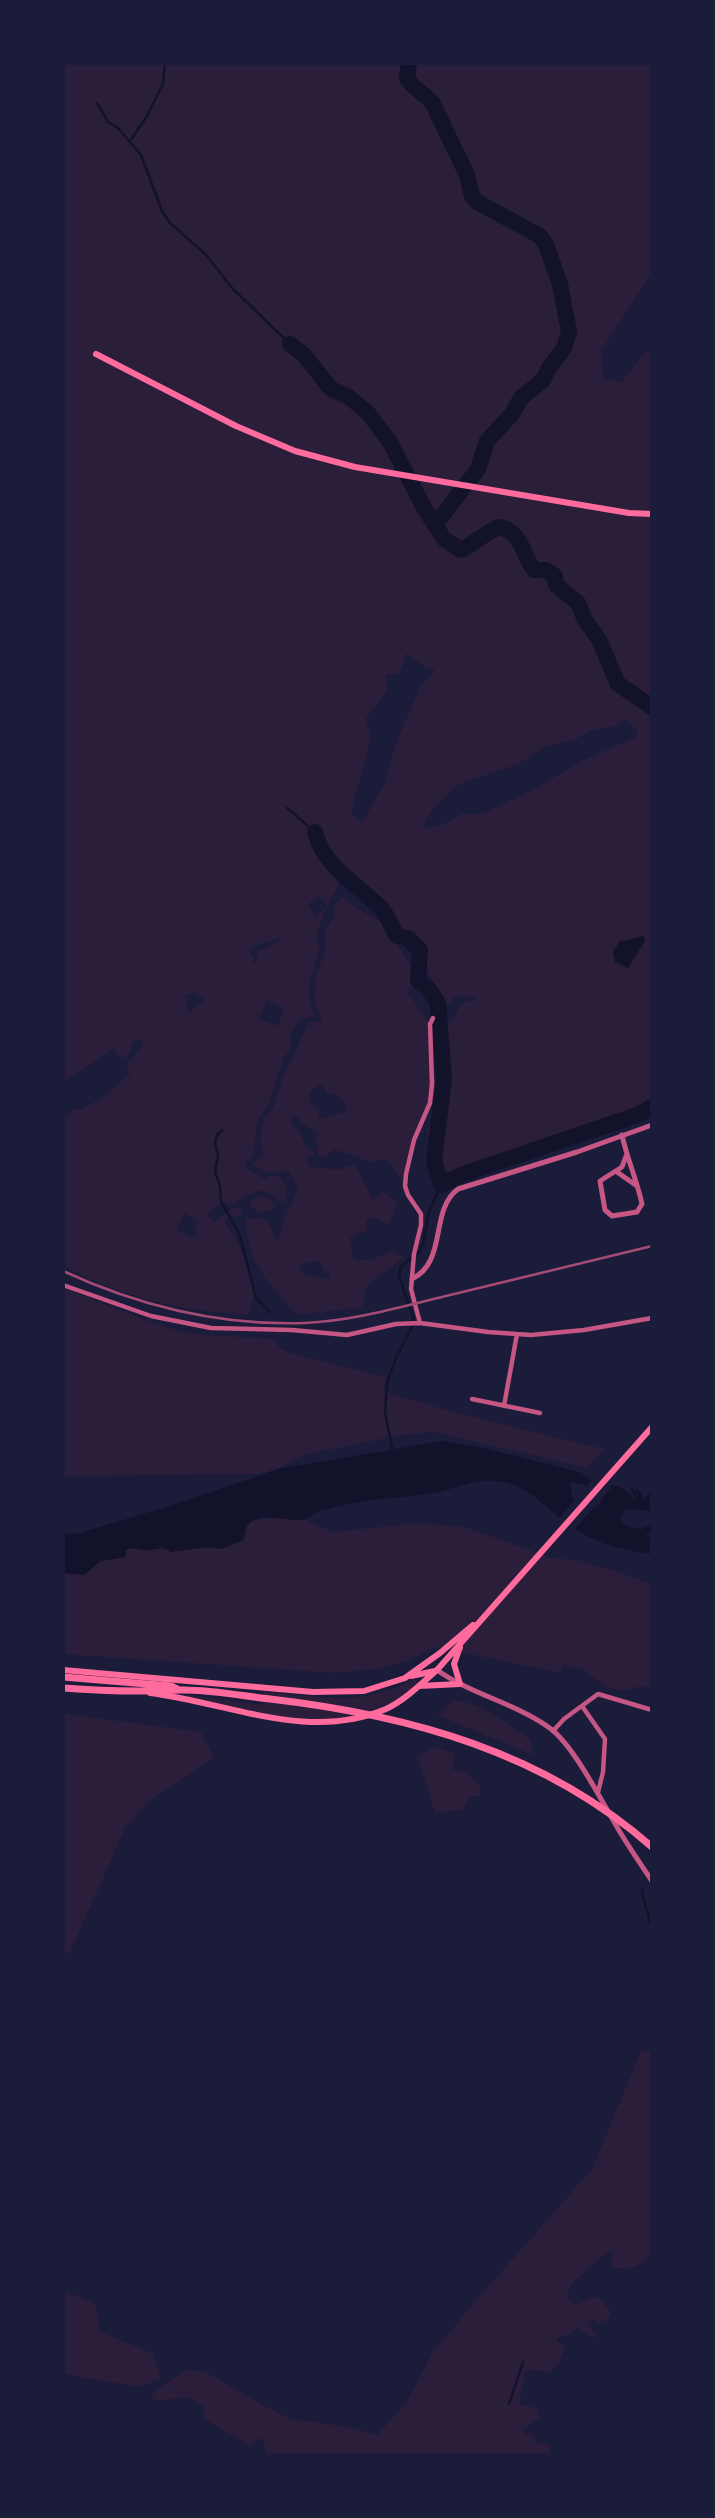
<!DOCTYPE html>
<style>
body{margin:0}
#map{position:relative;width:715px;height:2518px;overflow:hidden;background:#1b1b3a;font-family:Jost,sans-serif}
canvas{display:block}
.frame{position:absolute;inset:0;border:65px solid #1b1b3a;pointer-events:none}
</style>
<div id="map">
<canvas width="715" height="2518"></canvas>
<div class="frame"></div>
</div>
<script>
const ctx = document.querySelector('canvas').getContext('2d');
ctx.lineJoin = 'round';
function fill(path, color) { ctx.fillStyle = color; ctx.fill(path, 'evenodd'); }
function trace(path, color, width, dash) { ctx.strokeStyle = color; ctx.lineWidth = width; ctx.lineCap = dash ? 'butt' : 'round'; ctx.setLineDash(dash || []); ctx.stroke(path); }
fill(new Path2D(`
 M63 63H652V269L646 282 601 351 603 379 621 382 646 351H652V1107L456 1175C418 1159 435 1163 427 1130 448 1096 438 1070 436 1032L454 1019 460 1004 479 998 457 995 445 1007 425 965 423 941 408 935 350 874 343 876 327 907 320 897 308 904 315 916 326 908 317 934 319 952 309 983V998L315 1017H305L297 1023 290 1035 291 1046 283 1060 267 1109 258 1118 253 1156 245 1163 248 1170 265 1179 272 1175 281 1178 287 1190 285 1203C280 1202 270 1193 261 1190L233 1203 217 1204 208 1216 215 1223 220 1216 238 1207 242 1211 241 1215 236 1217 228 1214 225 1224C238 1243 255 1269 254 1293 253 1300 250 1308 249 1315 185 1311 119 1298 63 1265V1117L76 1108 81 1110 103 1097 130 1074 126 1065 143 1045 141 1039 133 1042 131 1051 124 1058 117 1056 114 1048 63 1082ZM407 653 425 667 435 670 420 687 395 746 386 780 362 823 351 812 371 738 365 720 388 690 386 675 399 673ZM627 719 637 731V737L581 761 536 788 482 814H461L444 824 422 829 431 811 458 785 518 764 545 747 576 739 591 730 613 727ZM283 938 270 946 255 952 259 957 256 963 253 962 255 958 249 951 253 947 250 940 254 945C265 944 272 939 283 938ZM193 993 205 999 189 1013 185 996ZM267 1001 284 1009 278 1026 259 1019ZM185 1213 197 1220 195 1238 177 1230Z
 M344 897C358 913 375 915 389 929L415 974 413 987 406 989 428 1022 429 1058 438 1087 413 1134 402 1181 388 1159 370 1162 333 1149 328 1155 322 1157 318 1154 317 1143 314 1138 319 1134 301 1122 294 1114 291 1123 299 1131 306 1148 314 1151 313 1155 307 1158 308 1166 337 1170 355 1164 373 1200 383 1191 397 1203 389 1225 373 1217 365 1220 368 1229 350 1238 354 1260H370L392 1251 405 1257 367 1285 362 1307 297 1315C269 1283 247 1265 246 1219L263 1218 269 1225 278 1242 285 1217 298 1189 288 1170C274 1175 264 1173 252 1164L263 1154 260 1137 265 1116 273 1110 282 1080 309 1022 322 1021 315 1002 316 974 325 953V930L335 916 334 905ZM324 1085 326 1092C338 1095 345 1099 347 1112L317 1119 319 1112 310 1101 309 1093 316 1086ZM319 1261 324 1271 329 1274 330 1279 304 1275 299 1270 302 1263Z
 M261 1196 270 1198 275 1209 260 1213 251 1207 250 1201Z
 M63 1287C101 1302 163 1331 202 1335 226 1336 250 1337 273 1339L281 1349 294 1354 387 1377 383 1391 450 1411 604 1449 588 1468 433 1432 401 1435 303 1455 278 1469 260 1474 63 1476Z
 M272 1518 304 1519 332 1532 418 1523 465 1527 552 1558 578 1560 612 1570 652 1584V1689L640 1686 622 1691 606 1687 583 1670 563 1665 561 1673 436 1647 405 1662 379 1669 333 1673 63 1654V1573L84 1575 100 1561 125 1557V1551C135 1545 139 1552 149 1550 158 1549 162 1545 171 1552L208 1547 221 1549 252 1521Z
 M415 1679 419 1684C399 1699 378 1713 352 1718 306 1729 235 1707 188 1697V1695L263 1705 264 1691C324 1698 358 1707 415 1679Z
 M453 1700C481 1702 507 1724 530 1739L533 1755 437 1715Z
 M66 1714 201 1732 214 1758 153 1798 126 1826 70 1952 63 1955V1718Z
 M435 1746 455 1754 452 1769 466 1772 481 1787 480 1796H470L463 1810 435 1813 418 1756Z
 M641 2051H652V2141L649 2150 652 2152V2251C641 2268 632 2269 612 2268L611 2264 613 2252 610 2250 571 2284 567 2297 576 2305 593 2297 600 2298 611 2312 606 2323H599L595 2320 587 2322 597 2335 594 2338 577 2328 566 2336 558 2337 556 2340 565 2347 559 2363 550 2372 526 2370 519 2404 537 2408 539 2418 524 2428 523 2434 527 2435 529 2431 534 2436 536 2442 551 2445 549 2455H272L266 2453 263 2441 259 2437 251 2446 204 2419V2406L187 2397 158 2401 150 2395 187 2369C192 2370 198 2371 204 2372 228 2381 286 2426 309 2421L353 2428 377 2435 406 2403 433 2352 471 2306 592 2169Z
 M63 2290 95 2304 101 2332 152 2353 161 2379 139 2387 63 2374Z`), '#2a1e3b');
fill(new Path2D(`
 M644 936 645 941 628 968 615 962 613 952 619 942Z
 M442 1441 488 1449 582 1473C595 1491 615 1475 634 1499L635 1497 630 1489 632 1488 639 1494 633 1484 642 1493 643 1499 652 1492V1511L625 1509 620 1519C627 1531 640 1530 652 1525V1533L645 1535 652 1539V1554C617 1549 593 1543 564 1521 546 1508 530 1488 507 1483 479 1476 461 1488 434 1493 398 1498 360 1499 324 1510 317 1511 311 1517 305 1519 289 1523 267 1512 252 1521 245 1525 245 1533 244 1540L221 1549 208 1547 171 1552C163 1546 159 1549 149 1550 140 1552 135 1545 125 1550L126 1557 100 1561 84 1575 63 1573V1534L80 1533 179 1503 278 1469ZM570 1482 596 1488 601 1496V1503L596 1506 577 1503 572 1496Z`), '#12122b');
fill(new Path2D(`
 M593 1478 617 1481 573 1531 557 1520 577 1497 579 1500 593 1503 598 1500 594 1491 585 1488Z`), '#1b1b3a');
trace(new Path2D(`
 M97 103 108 122 118 128 141 155 162 211 170 223 205 254 233 289 290 344
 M130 141 147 116 163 84 165 63
 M287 808 315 832
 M222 1130 217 1135 215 1142 218 1156 215 1172 220 1186 221 1201 240 1236 256 1298 270 1312
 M393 1452 385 1413 387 1382 396 1358 413 1325V1317L399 1276 401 1266 419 1252 423 1244 429 1212 441 1185
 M643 1888 642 1892 652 1930
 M652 1968V2012
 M509 2404 523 2362`), '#12122b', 2.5);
trace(new Path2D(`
 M409 63 407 78C413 90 425 93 433 104L467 175 472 196 477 202 540 236 546 245 560 284 569 332 564 348 549 368 543 380 521 398 512 414 487 441 478 469 435 525
 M290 344 304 355 331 389 349 397 368 413 390 442 424 508 444 539 461 550C475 543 485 533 499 527 522 531 522 554 534 570H546L555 576 556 585 578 603 585 620 599 640 618 684 652 707
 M315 832C323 866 357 884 380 907 388 914 391 927 397 936L408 938 420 950 418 981 428 988 438 1003 444 1079 434 1161 441 1185 463 1174 637 1115 652 1107`), '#12122b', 16);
trace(new Path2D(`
 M63 1285 151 1316 211 1328 292 1330 347 1335 396 1324 420 1323 488 1332 531 1335 584 1330 652 1318
 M420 1323 411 1289 414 1254 421 1225V1214L408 1195 405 1186 406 1174 414 1140 430 1103 432 1084 430 1024 433 1018
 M472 1399 540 1413
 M504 1406 517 1334
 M582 1706 605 1739 603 1772 598 1792
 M553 1731 564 1719 598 1694 652 1710`), '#c65784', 4.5);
trace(new Path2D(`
 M622 1135C627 1159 637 1180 642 1204L637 1212 612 1216 605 1210 600 1181 622 1167 626 1156
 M617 1172 637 1186
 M412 1279C448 1261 429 1211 458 1189L577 1152 652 1125
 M437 1670C472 1695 516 1703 551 1729 575 1748 601 1800 617 1827 628 1846 640 1863 652 1881`), '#c65784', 5);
trace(new Path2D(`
 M96 354 236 426 295 451 355 467 629 513 652 514
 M63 1670 313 1692 364 1691 405 1678 440 1653 473 1625
 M411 1676 435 1671
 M419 1686 460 1684 454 1664 460 1647
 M150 1693C229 1703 308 1742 386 1709 405 1700 421 1684 437 1670L652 1427`), '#ff6b9d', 6);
trace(new Path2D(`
 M63 1677 171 1686 179 1690
 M63 1688C101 1691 142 1692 180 1690 206 1689 244 1696 270 1699 409 1715 544 1752 652 1847`), '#ff6b9d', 7);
trace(new Path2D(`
 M63 1271C139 1306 221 1326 305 1323 353 1321 400 1307 446 1296 514 1280 583 1263 652 1246`), '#a44b75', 2.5);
</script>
